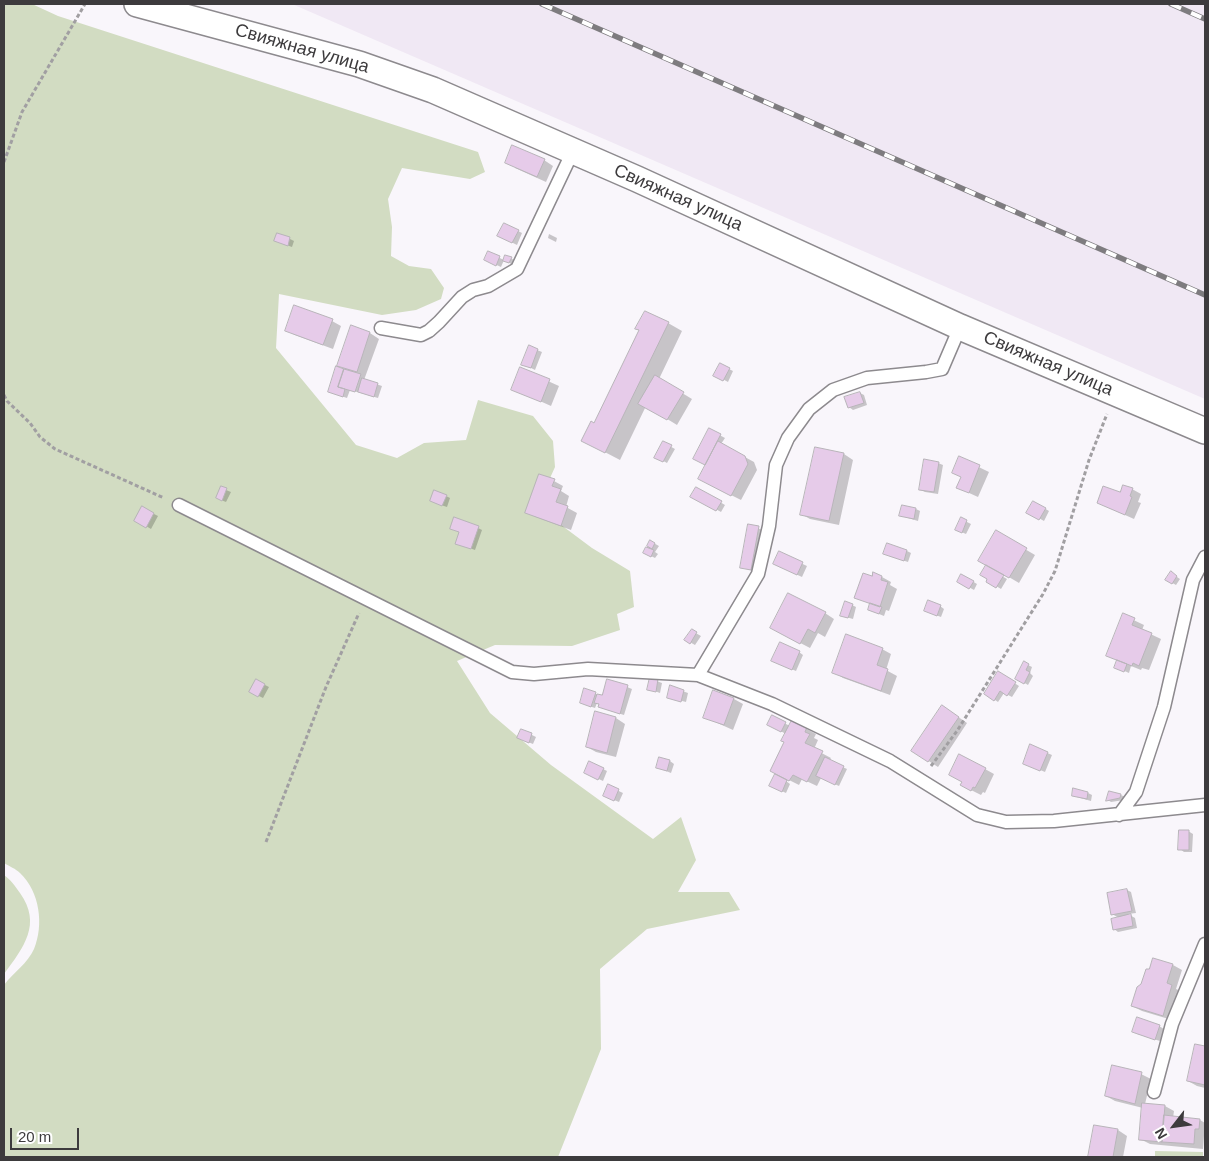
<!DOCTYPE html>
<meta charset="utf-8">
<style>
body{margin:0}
#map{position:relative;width:1209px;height:1161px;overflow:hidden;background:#f9f6fb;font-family:Helvetica,sans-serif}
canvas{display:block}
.frame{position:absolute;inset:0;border:5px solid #3d3b3d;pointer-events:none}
.north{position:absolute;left:1149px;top:1101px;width:50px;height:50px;-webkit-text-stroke:4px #fff;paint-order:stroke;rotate:240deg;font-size:14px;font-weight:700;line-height:20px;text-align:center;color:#3d3b3d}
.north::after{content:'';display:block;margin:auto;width:18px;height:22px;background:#3d3b3d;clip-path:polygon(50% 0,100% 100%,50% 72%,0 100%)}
.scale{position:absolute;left:10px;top:1128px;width:69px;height:22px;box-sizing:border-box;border:2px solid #3d3b3d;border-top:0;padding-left:6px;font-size:15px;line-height:18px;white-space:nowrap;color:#3d3b3d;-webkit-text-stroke:4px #fff;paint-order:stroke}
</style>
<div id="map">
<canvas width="1209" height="1161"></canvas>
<div class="frame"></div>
<div class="north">N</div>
<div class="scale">20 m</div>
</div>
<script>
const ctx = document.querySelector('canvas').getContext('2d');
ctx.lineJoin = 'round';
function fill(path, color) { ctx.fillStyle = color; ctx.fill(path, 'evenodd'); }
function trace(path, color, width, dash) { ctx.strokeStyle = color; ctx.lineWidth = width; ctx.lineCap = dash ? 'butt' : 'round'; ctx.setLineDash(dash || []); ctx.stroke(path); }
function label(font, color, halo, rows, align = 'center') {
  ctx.font = font + ' Helvetica,sans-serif'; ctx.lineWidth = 4; ctx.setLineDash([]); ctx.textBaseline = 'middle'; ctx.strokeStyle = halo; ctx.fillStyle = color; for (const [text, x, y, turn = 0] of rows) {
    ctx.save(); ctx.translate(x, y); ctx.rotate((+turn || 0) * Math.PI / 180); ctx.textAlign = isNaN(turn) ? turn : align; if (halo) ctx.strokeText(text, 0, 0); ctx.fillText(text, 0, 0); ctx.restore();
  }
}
fill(new Path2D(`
 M292 4H1205V399Z`), '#f0e8f4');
fill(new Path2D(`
 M4 4H32L58 16 478 152 485 172 470 179 402 168 388 199 392 227 391 256 409 266 431 269 444 288 441 299 416 310 382 315 279 294 276 348 356 445 397 458 424 443 466 440 478 400 533 416 553 441 555 467 537 507 592 548 630 571 634 607 617 614 620 630 572 646 495 645 457 661 490 713 551 765 653 839 681 817 696 860 678 892H729L740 910 647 929 600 969 601 1049 558 1157H4V985C13 973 28 963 34 949 44 925 40 892 20 873 16 869 9 866 4 863Z
 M4 875C11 880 15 886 20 893 42 924 24 947 4 974Z
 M1155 1151 1203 1152V1157H1155Z`), '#d2dcc2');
fill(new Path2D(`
 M544 160 553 166 546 182 515 168Z
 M518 231 522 233 517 245 503 238Z
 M549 234 557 238 556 242 548 238Z
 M290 239 294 241 292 247 275 241Z
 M489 253 504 260 511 258 515 261 513 265 504 260 501 267 490 262Z
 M332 321 341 326 333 349 295 335 286 330Z
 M668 323 682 331 659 379 692 399 677 425 646 406 620 460 597 448 594 425Z
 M351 327 370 333 379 339 364 380 382 386 378 398 350 390 347 398 329 392 345 369 338 365Z
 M537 350 542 352 535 370 527 366Z
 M721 365 733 371 728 382 715 375Z
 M521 369 559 386 551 406 513 389Z
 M860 393 864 395 867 405 853 410 849 407Z
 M710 430 725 438 721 444 754 462 757 470 741 500 709 484 707 465 695 459Z
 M664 443 675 449 667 463 656 457Z
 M844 454 853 460 839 525 810 519 801 514Z
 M960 458 989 472 978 497 958 488 962 477Z
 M938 463 943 465 938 494 925 492 921 490Z
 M554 481 563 486 561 491 569 496 566 507 577 513 571 530 536 517 527 512Z
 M221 488 231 492 226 502 221 500Z
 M696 488 725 505 721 512 692 496Z
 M1132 489 1141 494 1138 502 1141 503 1134 519 1098 503Z
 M446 496 450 498 447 507 435 503Z
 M1034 502 1049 511 1044 521 1028 512Z
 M142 508 158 516 151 529 136 520Z
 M916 509 920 511 918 521 901 516Z
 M961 519 971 524 966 534 959 531Z
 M750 526 763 530 755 572 742 567Z
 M478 528 482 530 475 550 461 545V533Z
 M996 532 1035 555 1019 583 980 560Z
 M650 541 659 546 655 552 658 554 655 558 645 553Z
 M907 551 911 553 908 562 889 556Z
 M779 553 807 566 802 577 778 566Z
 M986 567 1007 579 1001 589 988 581Z
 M1171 573 1180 579 1176 585 1167 580Z
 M962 575 977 584 974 590 958 581Z
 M882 577 891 582 890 585 897 589 889 611 886 610 884 616 869 610 871 604 856 597 873 578Z
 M852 605 856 607 853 619 846 617Z
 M940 606 944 609 941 617 925 611Z
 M825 613 834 619 825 637 818 633 810 648 781 633Z
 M1123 615 1144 625 1142 630 1161 639 1149 670 1142 668 1141 670 1131 666 1129 673 1120 669 1118 661 1108 655Z
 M692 631 701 636 695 645 686 640Z
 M882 649 891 654 886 670 897 676 890 695 843 678 834 672Z
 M799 652 803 655 796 671 777 663Z
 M1024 663 1032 667 1030 673 1033 676 1028 685 1016 678Z
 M999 673 1019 686 1012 697 1004 693 998 702 986 694Z
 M651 679 662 683 660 693 649 689Z
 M257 681 269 687 263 698 251 692Z
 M627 687 632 689 624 715 604 709 597 703 595 708 586 705 595 693 600 696Z
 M671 687 688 693 686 702 671 698Z
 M734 699 743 704 733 730 704 717Z
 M951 712 967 723 938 767 913 751Z
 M596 713 616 718 625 724 616 757 596 752 587 747Z
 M772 717 790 726 792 721 816 734 814 738 818 740 814 749 831 758 829 761 847 769 839 786 821 778 817 786 802 779 799 785 781 776 786 734 773 727Z
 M522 730 536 737 533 744 523 740Z
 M1031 746 1052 755 1045 772 1028 765Z
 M670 761 674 764 671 773 658 768Z
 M603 769 607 771 603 781 590 775Z
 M985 769 994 774 985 793 983 792 981 795 971 790Z
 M786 781 790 784 786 793 775 788Z
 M608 786 623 793 619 802 609 798Z
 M1110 792 1121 795 1125 797 1124 800 1111 802 1108 800Z
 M1088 793 1092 795 1091 801 1073 796Z
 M1188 831 1193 834 1192 852H1184L1180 849Z
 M1127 890 1131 892 1136 913 1128 914 1135 918 1137 928 1118 932 1114 929 1119 918 1112 914Z
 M1153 959 1173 965 1182 970 1176 989 1181 991 1172 1020 1142 1011 1132 1006 1150 971Z
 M1159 1026 1164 1029 1160 1041 1137 1034Z
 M1196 1045 1205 1047V1088L1197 1086 1188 1081Z
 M1141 1074 1151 1079 1145 1104 1165 1106 1174 1111 1173 1118 1200 1120 1205 1123 1203 1149 1150 1144 1140 1139 1143 1108 1115 1101 1106 1096Z
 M1095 1126 1118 1130 1127 1136 1123 1157H1089Z`), '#0003');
const building = new Path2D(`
 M512 145 545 159 537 177 505 163Z
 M504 223 519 230 512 243 497 236Z
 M277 233 290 237 288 246 274 241Z
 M488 251 500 256 496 266 484 260Z
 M505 255 512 257 509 263 503 261Z
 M294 305 333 319 323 345 285 331Z
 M645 311 669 322 605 453 581 441 591 421 594 423 639 330 635 329Z
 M351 325 370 332 357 372 337 366Z
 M529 345 538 349 531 368 521 365Z
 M720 363 730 368 723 381 713 376Z
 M336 366 344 369 338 387 345 389 343 397 328 392Z
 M520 367 550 379 541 402 511 390Z
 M344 369 361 374 355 392 338 387Z
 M655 375 684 392 667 420 638 404Z
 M362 378 378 383 374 397 358 392Z
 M860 392 864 403 848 408 844 397Z
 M709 428 721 434 705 465 693 459Z
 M663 441 672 445 663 462 654 458Z
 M718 441 745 456 748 464 731 496 698 479Z
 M815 447 844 453 829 521 800 515Z
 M959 456 980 465 969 493 956 488 961 477 952 473Z
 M924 459 939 462 934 492 919 490Z
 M539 474 555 479 552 486 561 489 556 502 568 506 561 526 525 513Z
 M1123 485 1133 488 1130 496 1132 497 1125 515 1097 503 1103 486 1120 492Z
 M221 486 227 488 222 501 216 498Z
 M696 487 722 501 716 511 690 497Z
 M434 490 447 495 442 506 430 501Z
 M1033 501 1046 508 1039 520 1026 513Z
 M902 505 916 508 914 519 899 516Z
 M142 506 154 513 146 528 134 521Z
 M454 517 479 526 471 549 455 544 459 532 450 529Z
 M961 517 967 520 962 533 955 530Z
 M748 524 759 526 751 570 740 568Z
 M996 530 1027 548 1009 578 978 561Z
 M650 540 655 543 652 549 647 546Z
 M887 543 907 550 904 561 883 554Z
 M646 547 654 550 651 557 643 553Z
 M779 551 803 562 797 575 773 564Z
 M986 565 1004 575 996 588 986 582 987 579 980 575Z
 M1171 571 1177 576 1172 584 1165 580Z
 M873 572 882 576 881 580 888 582 880 607 854 598 863 573 872 576Z
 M961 574 974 581 969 589 957 582Z
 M788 593 826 612 815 633 808 629 800 644 770 628Z
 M928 600 941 605 937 616 924 611Z
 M845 601 853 604 848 618 840 616Z
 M870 603 882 607 879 614 868 610Z
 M1123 613 1135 618 1132 625 1152 633 1139 666 1133 663 1132 666 1106 656Z
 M692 629 697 632 690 644 684 640Z
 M846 634 883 648 877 665 888 669 881 691 832 673Z
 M780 642 800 651 792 670 771 661Z
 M1117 660 1127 664 1124 672 1114 668Z
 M1024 661 1029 664 1026 670 1030 672 1024 684 1015 679Z
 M998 671 1016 682 1007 696 1000 691 994 701 984 694Z
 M650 677 658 679 656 692 647 690Z
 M256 679 265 684 258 697 249 692Z
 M607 679 628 685 620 714 598 707 599 704 594 703 597 694 602 695Z
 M670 685 684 690 681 702 667 698Z
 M584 688 596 692 591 707 580 703Z
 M713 690 734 698 724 725 703 718Z
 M942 705 959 717 928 762 911 751Z
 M595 711 616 717 607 753 586 747Z
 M772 715 786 722 781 732 767 725Z
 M792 720 807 727 805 732 810 734 805 743 823 751 807 782 793 775 789 781 770 771 784 742 781 741Z
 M521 729 532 733 529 743 517 738Z
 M1030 744 1048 752 1040 771 1023 764Z
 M959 754 986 768 975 788 973 787 971 791 960 785 962 782 949 775Z
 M659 757 670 760 667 771 656 768Z
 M825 757 844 766 835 785 816 776Z
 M589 761 604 768 598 780 584 773Z
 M775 774 787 780 782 792 769 786Z
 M608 784 619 789 614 801 603 796Z
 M1073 788 1088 792 1087 799 1072 796Z
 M1109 791 1121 794 1120 798 1106 801Z
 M1179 830H1189V850H1178Z
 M1127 889 1132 911 1111 915 1107 893Z
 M1131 914 1133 926 1113 930 1111 919Z
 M1153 958 1173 964 1167 983 1172 985 1163 1016 1131 1006 1137 987 1141 984 1146 969H1149Z
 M1137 1017 1160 1025 1155 1040 1132 1032Z
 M1195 1044 1205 1046V1085L1187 1081Z
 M1112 1065 1142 1072 1135 1104 1105 1096Z
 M1142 1103 1165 1105 1162 1142 1139 1140Z
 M1164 1115 1200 1119 1199 1129H1195L1194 1144 1162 1142Z
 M1094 1125 1118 1129 1113 1157H1088Z`);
fill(building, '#e6cbe9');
trace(building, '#b8b4b9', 1);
const service = new Path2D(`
 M381 328 421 335 429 331 439 322 462 297 473 290 488 286 517 269 573 151
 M179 505 512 672 534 674 588 669 698 675 772 704 890 761 977 815 1006 822 1054 821 1205 805
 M698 675 758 574 769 526 776 465 788 438 809 409 833 390 867 378 926 372 942 369 960 327
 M1119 815 1136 792 1164 707 1193 580 1205 557
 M1154 1092 1172 1024 1205 944`);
const minor = new Path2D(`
 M137 4 359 64 433 90 637 179 960 327 1205 431`);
trace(service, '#8d8a8e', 15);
trace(minor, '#8d8a8e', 28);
trace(new Path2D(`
 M4 162 22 112 85 4
 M4 395 7 401 30 423 40 437 55 449 164 498
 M931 766 957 731 1043 594 1055 571 1089 460 1107 414
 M266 842 326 687 359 613`), '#a19fa2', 3, [4, 2.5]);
trace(service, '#fff', 12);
trace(minor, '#fff', 25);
const rail = new Path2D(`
 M542 4 1205 295
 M1171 4 1205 19`);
trace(rail, '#7e7c7f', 5.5);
trace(rail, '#fff', 4, [11]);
label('18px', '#3d3b3d', '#fff', [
 ["Свияжная улица",302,49,16],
 ["Свияжная улица",678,198,24],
 ["Свияжная улица",1048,364,23]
]);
</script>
